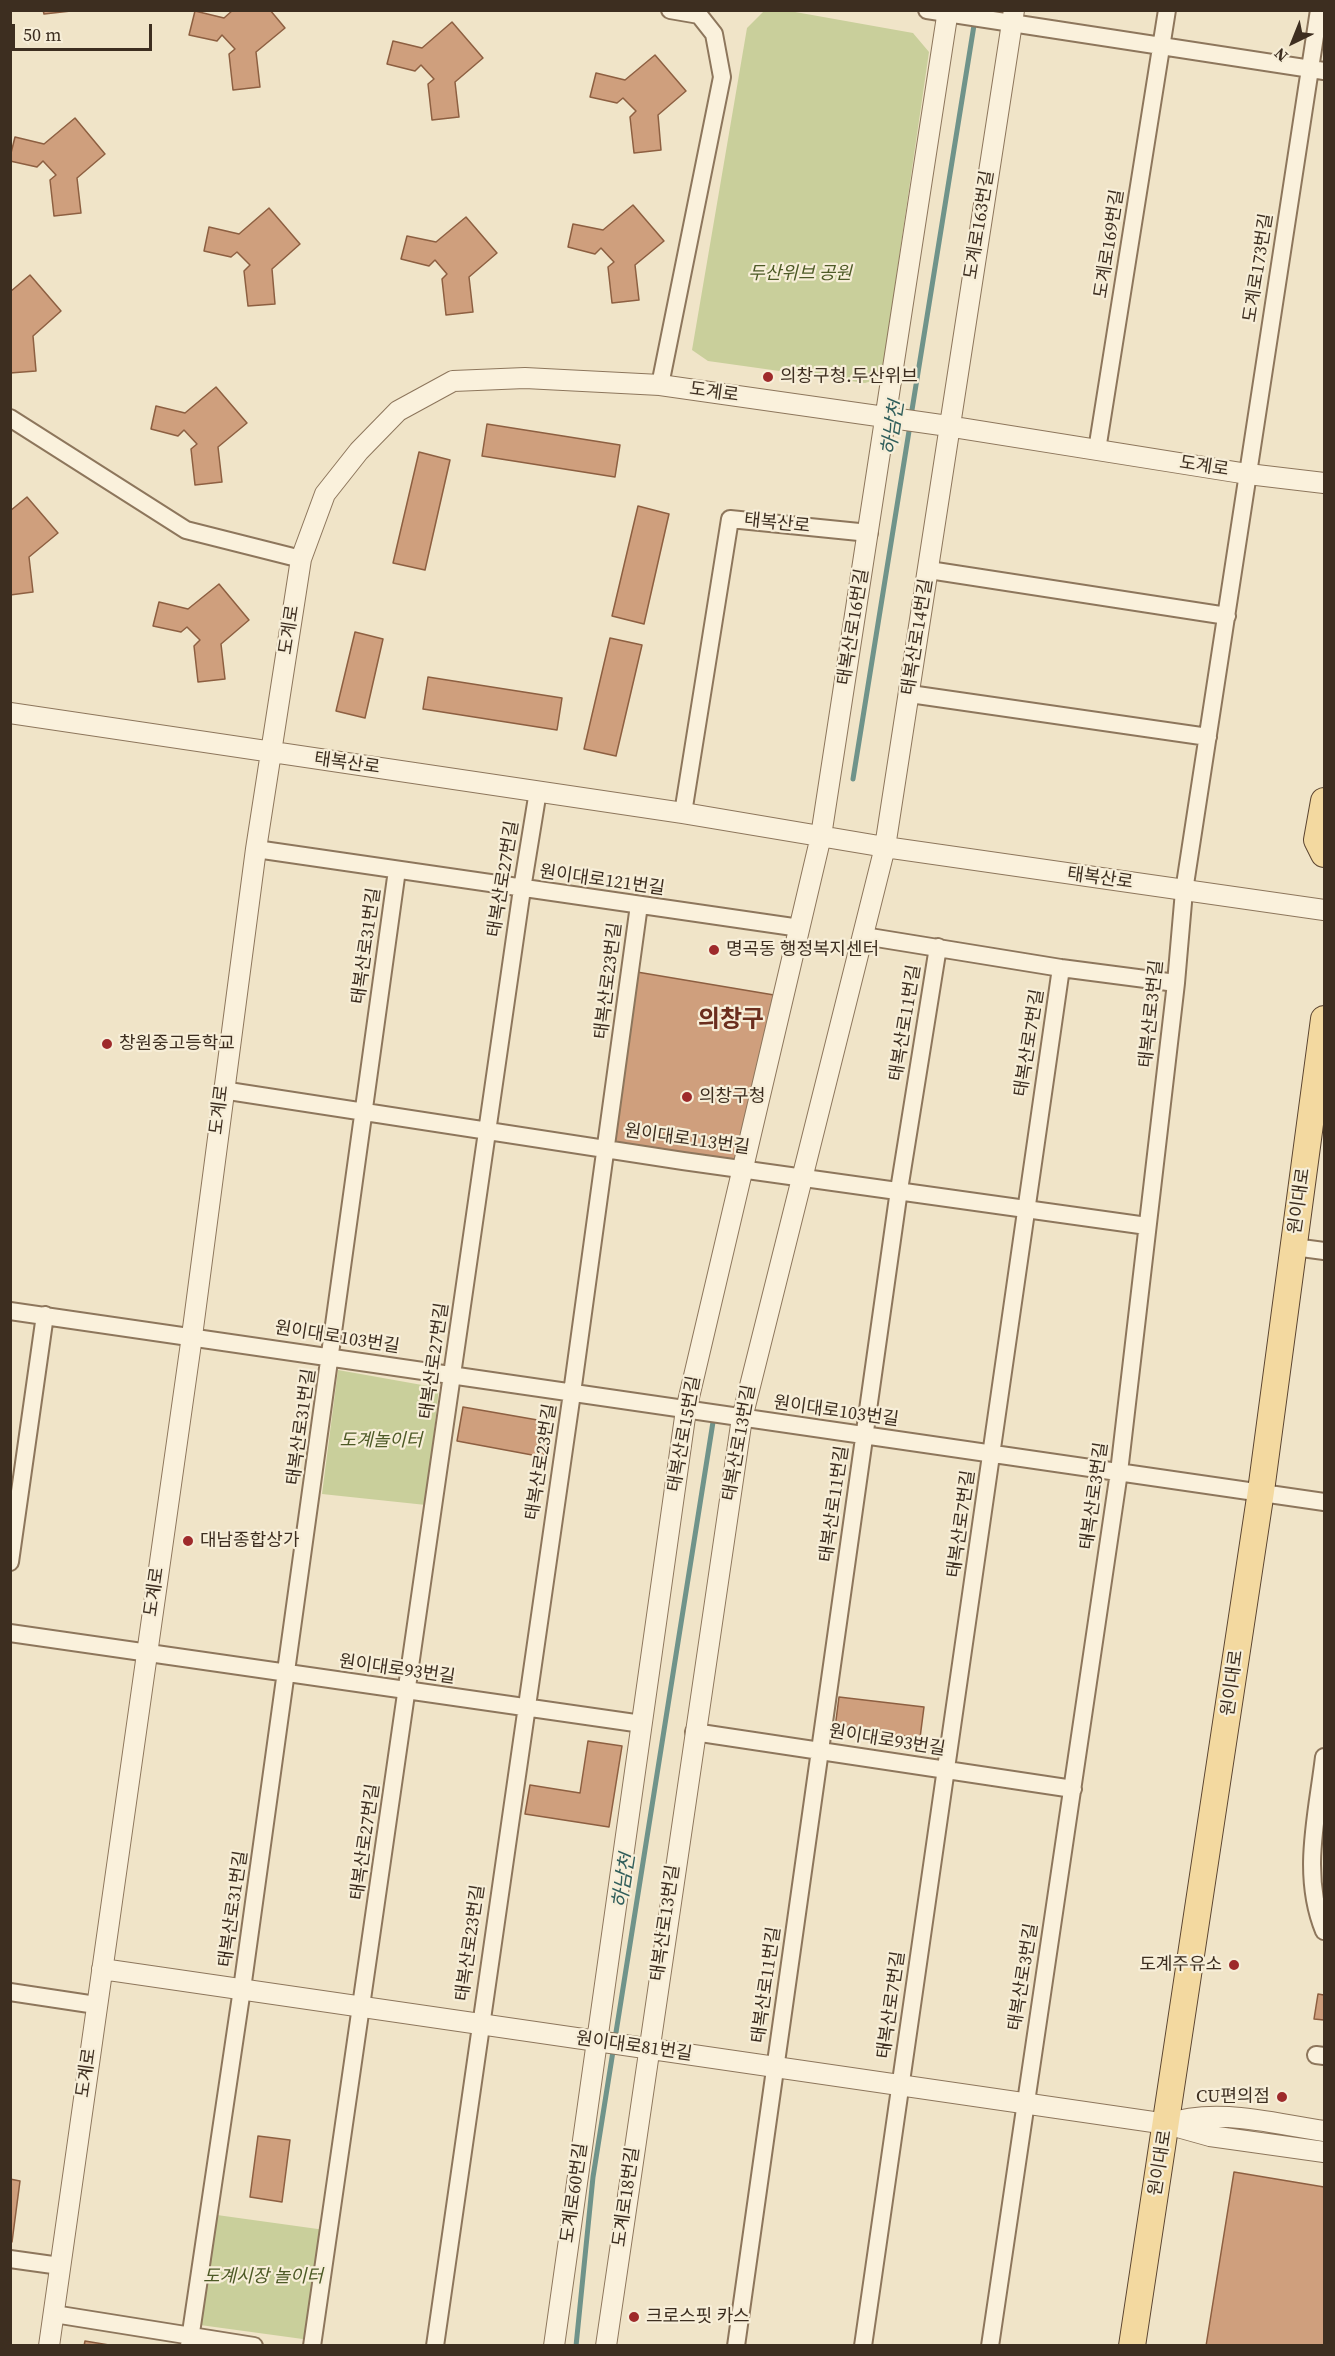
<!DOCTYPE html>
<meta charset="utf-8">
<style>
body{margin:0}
#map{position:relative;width:1335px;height:2356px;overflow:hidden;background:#f0e4c8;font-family:"Source Serif 4",serif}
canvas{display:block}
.frame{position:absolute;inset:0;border:12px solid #3d2e20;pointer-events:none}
.north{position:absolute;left:1263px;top:12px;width:60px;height:60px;-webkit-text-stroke:4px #f7eed8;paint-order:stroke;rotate:223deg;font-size:16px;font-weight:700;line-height:24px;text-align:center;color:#3d2e20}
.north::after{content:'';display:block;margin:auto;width:21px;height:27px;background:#3d2e20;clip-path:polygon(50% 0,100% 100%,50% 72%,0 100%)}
.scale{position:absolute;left:12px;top:24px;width:140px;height:27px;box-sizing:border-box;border:3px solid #3d2e20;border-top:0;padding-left:8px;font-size:18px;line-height:21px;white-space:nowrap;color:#3d2e20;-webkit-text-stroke:4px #f7eed8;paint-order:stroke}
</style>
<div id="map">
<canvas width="1335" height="2356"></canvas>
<div class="frame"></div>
<div class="north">N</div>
<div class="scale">50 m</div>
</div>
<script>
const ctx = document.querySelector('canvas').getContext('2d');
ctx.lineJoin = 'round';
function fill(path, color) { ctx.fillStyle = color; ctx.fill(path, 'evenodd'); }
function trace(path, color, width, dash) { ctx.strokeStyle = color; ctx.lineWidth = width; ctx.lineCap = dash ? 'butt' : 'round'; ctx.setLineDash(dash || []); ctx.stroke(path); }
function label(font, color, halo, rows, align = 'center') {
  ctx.font = font + ' "Source Serif 4","Noto Sans KR",serif'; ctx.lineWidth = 4.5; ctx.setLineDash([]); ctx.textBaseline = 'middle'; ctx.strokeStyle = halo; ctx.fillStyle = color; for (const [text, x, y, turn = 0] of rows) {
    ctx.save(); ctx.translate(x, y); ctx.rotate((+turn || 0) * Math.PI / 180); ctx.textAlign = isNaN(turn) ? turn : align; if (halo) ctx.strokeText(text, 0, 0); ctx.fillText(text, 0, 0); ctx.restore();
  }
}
fill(new Path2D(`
 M784 10 913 33 929 52 883 368 875 380 865 383 708 361 692 350 747 28 764 11Z
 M338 1370 439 1388 426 1505 322 1494Z
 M217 2215 325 2230 310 2340 200 2325Z`), '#c9cf9b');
trace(new Path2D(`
 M911 416 975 19
 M853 779 910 425
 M576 2346 593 2177 713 1422`), '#6f938a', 5);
const building = new Path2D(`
 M43 10H71V11L44 14Z
 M233 10H270L285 28 256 52 260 87 233 90 229 54 235 49 222 35 217 41 189 35 195 11 224 18Z
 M452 22 483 58 455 82 459 117 432 120 428 84 434 79 421 65 415 71 387 64 393 41 422 48Z
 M655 55 686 91 658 115 661 150 634 153 630 117 636 111 623 98 617 103 590 97 596 73 625 80Z
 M75 118 105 154 77 178 81 213 54 216 50 180 56 175 43 161 37 167 10 161V157L15 137 44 144Z
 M633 205 664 241 635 265 639 300 612 303 608 267 614 262 601 248 595 254 568 247 573 224 603 230Z
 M269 208 300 244 272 269 275 304 248 306 244 271 250 265 237 252 231 257 204 251 209 227 239 234Z
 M466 217 497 253 469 277 473 312 446 315 442 279 447 274 435 260 429 266 401 259 407 236 436 242Z
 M30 275 61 311 33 336 36 371 10 373V292Z
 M216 387 247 423 218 447 222 482 195 485 191 449 197 444 184 430 178 436 151 429 156 406 185 413Z
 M487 424 620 445 615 477 482 456Z
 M419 452 450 460 425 570 393 563Z
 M27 497 58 533 29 557 33 592 10 595V511Z
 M638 506 669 514 644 624 612 616Z
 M219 584 249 620 221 644 225 679 198 682 194 646 200 640 187 627 181 632 153 626 159 602 188 609Z
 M355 632 383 639 365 718 336 711Z
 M610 638 642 645 616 756 584 749Z
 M428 677 562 698 557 730 423 709Z
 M637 972 780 996 740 1166 612 1146Z
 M463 1407 549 1422 543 1457 457 1441Z
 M839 1697 924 1707 920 1738 835 1728Z
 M588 1741 622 1746 609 1827 525 1814 530 1785 580 1793Z
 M1318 1994 1324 1995V2020L1314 2019Z
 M258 2136 290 2140 282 2202 250 2197Z
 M1234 2172 1324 2187V2346H1206Z
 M10 2179 20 2181 12 2242H10Z
 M85 2341 115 2346H84Z`);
fill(building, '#cf9f7d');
trace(building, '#8d5f41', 1.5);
const minor = new Path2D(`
 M927 10 1324 71
 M660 385 722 77 714 34 699 15 670 10
 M10 418 186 530 301 559
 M1097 450 1167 10
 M929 570 1227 616
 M910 694 1208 737
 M683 813 730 519 869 533
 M256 849 800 928
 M864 936 1061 968 1176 983
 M222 1090 683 1161 1147 1226
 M1294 1247 1324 1251
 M10 1311 1324 1502
 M10 1562 45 1315
 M10 1633 642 1724
 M694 1732 1073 1789
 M1324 1757C1317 1816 1301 1875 1324 1931
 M10 1992 96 2005
 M1316 2055 1324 2056
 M10 2259 60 2266
 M54 2314 254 2346
 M189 2346 242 1989 397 870
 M312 2346 522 889 538 791
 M435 2346 572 1393 639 905
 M736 2346 899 1190 938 947
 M863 2346 1061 968
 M990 2346 1119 1472 1176 983 1184 891 1319 10`);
const tertiary = new Path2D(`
 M10 713 683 813 885 847 1324 910
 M102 1969 1167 2124 1210 2136 1324 2152
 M1167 2124C1217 2107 1274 2124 1324 2131
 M49 2346 192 1336 256 849 301 559 325 494 359 451 398 411 453 381 525 378 660 385 941 425 1248 474 1324 483
 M554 2346 686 1410 821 836 948 10
 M606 2346 742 1418 885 847 1014 10`);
const primary = new Path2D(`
 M1324 801 1317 840 1324 854
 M1132 2346 1261 1491 1324 1019`);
trace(minor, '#8d765c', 20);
trace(tertiary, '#8d765c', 22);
trace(primary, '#5b4430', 28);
trace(minor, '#faf1dc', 16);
trace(tertiary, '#faf1dc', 20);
trace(primary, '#f3d9a0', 26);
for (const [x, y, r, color] of [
 [768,377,6,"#9e2a2b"],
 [714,950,6,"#9e2a2b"],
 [107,1044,6,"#9e2a2b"],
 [687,1097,6,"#9e2a2b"],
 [188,1541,6,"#9e2a2b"],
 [1234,1965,6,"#9e2a2b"],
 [1282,2097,6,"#9e2a2b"],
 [634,2317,6,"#9e2a2b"]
]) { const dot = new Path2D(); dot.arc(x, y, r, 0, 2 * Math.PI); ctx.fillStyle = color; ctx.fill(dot); trace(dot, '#f7eed8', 2); }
label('18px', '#3d2e20', '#f7eed8', [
 ["도계로163번길",980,225,-81],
 ["도계로169번길",1110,244,-81],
 ["도계로173번길",1259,268,-81],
 ["도계로",714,393,8],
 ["도계로",1204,467,9],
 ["태복산로",777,524,6],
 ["태복산로16번길",854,627,-81],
 ["도계로",290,630,-81],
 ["태복산로14번길",918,637,-81],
 ["태복산로",347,764,8],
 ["태복산로27번길",504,879,-81],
 ["태복산로",1100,879,8],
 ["원이대로121번길",602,881,8],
 ["태복산로31번길",367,946,-82],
 ["태복산로23번길",609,981,-83],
 ["태복산로3번길",1152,1014,-84],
 ["태복산로11번길",906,1023,-81],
 ["태복산로7번길",1030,1043,-81],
 ["도계로",220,1110,-83],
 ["원이대로113번길",687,1140,8],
 ["원이대로",1300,1201,-82],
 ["원이대로103번길",337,1338,9],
 ["태복산로27번길",435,1361,-82],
 ["원이대로103번길",836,1412,8],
 ["태복산로31번길",302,1427,-82],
 ["태복산로15번길",685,1434,-80],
 ["태복산로13번길",740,1443,-80],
 ["태복산로23번길",542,1462,-81],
 ["태복산로3번길",1095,1496,-82],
 ["태복산로11번길",835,1504,-82],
 ["태복산로7번길",962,1524,-82],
 ["도계로",155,1592,-82],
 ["원이대로93번길",397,1670,8],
 ["원이대로",1233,1683,-82],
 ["원이대로93번길",887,1741,9],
 ["태복산로27번길",366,1842,-82],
 ["태복산로31번길",234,1909,-82],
 ["태복산로13번길",666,1923,-82],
 ["태복산로23번길",471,1943,-82],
 ["태복산로3번길",1024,1977,-81],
 ["태복산로11번길",767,1985,-82],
 ["태복산로7번길",892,2005,-82],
 ["원이대로81번길",634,2047,8],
 ["도계로",87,2073,-82],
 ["원이대로",1161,2163,-81],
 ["도계로60번길",575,2193,-82],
 ["도계로18번길",627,2197,-82]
]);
label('italic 18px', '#4d5a26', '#f7eed8', [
 ["두산위브 공원",800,274],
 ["도계놀이터",381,1441],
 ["도계시장 놀이터",263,2277]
]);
label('18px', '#3d2e20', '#f7eed8', [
 ["의창구청.두산위브",780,377],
 ["명곡동 행정복지센터",726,950],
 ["창원중고등학교",119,1044],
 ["의창구청",699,1097],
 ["대남종합상가",200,1541],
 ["도계주유소",1222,1965,"right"],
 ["CU편의점",1270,2097,"right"],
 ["크로스핏 카스",646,2317]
], 'left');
label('italic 20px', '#2f5d5a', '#f7eed8', [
 ["하남천",894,428,-81],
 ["하남천",625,1881,-81]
]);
label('bold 24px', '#6b2e1e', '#f7eed8', [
 ["의창구",731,1021]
]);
</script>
